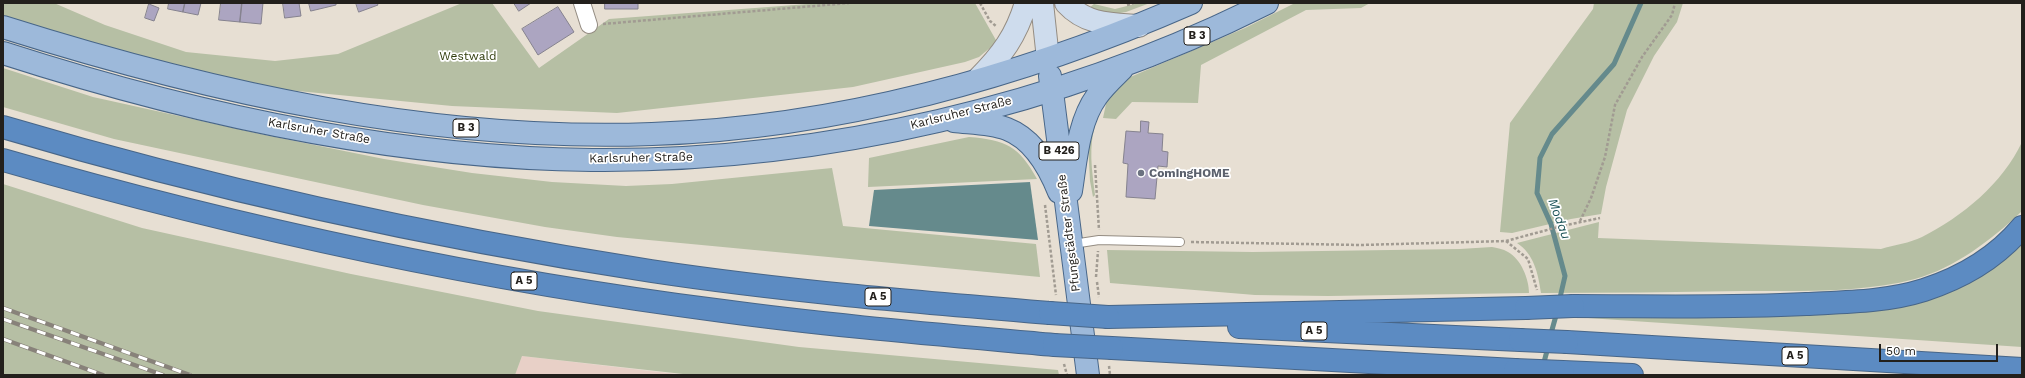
<!DOCTYPE html>
<meta charset="utf-8">
<style>
body{margin:0}
#map{position:relative;width:2025px;height:378px;overflow:hidden;background:#e7dfd3;font-family:"Work Sans",sans-serif}
canvas{display:block}
.frame{position:absolute;inset:0;border:4px solid #23201c;pointer-events:none}
.scale{position:absolute;left:1879px;top:344px;width:119px;height:18px;box-sizing:border-box;border:2px solid #23201c;border-top:0;padding-left:5px;font-size:12px;line-height:14px;white-space:nowrap;color:#23201c;-webkit-text-stroke:3px #fff;paint-order:stroke}
</style>
<div id="map">
<canvas width="2025" height="378"></canvas>
<div class="frame"></div>
<div class="scale">50 m</div>
</div>
<script>
const ctx = document.querySelector('canvas').getContext('2d');
ctx.lineJoin = 'round';
function fill(path, color) { ctx.fillStyle = color; ctx.fill(path, 'evenodd'); }
function trace(path, color, width, dash) { ctx.strokeStyle = color; ctx.lineWidth = width; ctx.lineCap = dash ? 'butt' : 'round'; ctx.setLineDash(dash || []); ctx.stroke(path); }
function label(font, color, halo, rows, align = 'center') {
  ctx.font = font + ' "Work Sans",sans-serif'; ctx.lineWidth = 3.5; ctx.setLineDash([]); ctx.textBaseline = 'middle'; ctx.strokeStyle = halo; ctx.fillStyle = color; for (const [text, x, y, turn = 0] of rows) {
    ctx.save(); ctx.translate(x, y); ctx.rotate((+turn || 0) * Math.PI / 180); ctx.textAlign = isNaN(turn) ? turn : align; if (halo) ctx.strokeText(text, 0, 0); ctx.fillText(text, 0, 0); ctx.restore();
  }
}
fill(new Path2D(`
 M522 356 684 375H515Z`), '#e8d0c7');
fill(new Path2D(`
 M3 3H54L105 25 186 52 275 61 338 54 462 3H492L539 68 609 19 821 3H975L997 42 979 57 965 62 853 87 617 113 452 106 236 85 3 18Z
 M1139 3H1150L1126 12 1108 15 1089 8 1094 4 1115 9Z
 M1295 3H1370L1361 8 1306 10 1201 65 1198 103 1132 102 1116 119 1103 118 1106 104 1103 100 1121 81 1245 28Z
 M1594 3H1683L1677 22 1654 56 1627 110 1606 187 1601 214 1571 219 1512 233 1500 232 1510 123 1593 9Z
 M3 68 93 97 265 135 384 159 472 173 552 182 626 186 672 184 832 168 843 226 1036 244 1040 277 617 237 545 227 423 205 114 139 3 107Z
 M1096 122C1088 147 1092 170 1095 195L1093 197 1090 181 1088 142Z
 M969 137C1006 140 1019 146 1037 179L868 187 869 158Z
 M2022 142 2021 212C1991 240 1955 268 1915 279 1862 293 1798 291 1743 291 1676 292 1608 293 1541 293 1538 273 1534 254 1517 243L1599 222 1598 238 1881 249C1894 245 1910 243 1922 237 1962 217 2003 183 2022 142Z
 M3 184 142 228 351 274 538 311 799 347 1058 370 1059 375H692L522 356 515 375H3Z
 M2022 238V347L1573 317 1856 308Z
 M1492 247C1497 248 1503 249 1508 252 1521 259 1529 279 1529 293L1328 296 1255 295 1110 283 1107 250 1253 252 1460 249Z`), '#b6bfa4');
fill(new Path2D(`
 M1030 182 1038 240 869 226 874 190Z`), '#658a8c');
trace(new Path2D(`
 M1559 302 1565 276 1551 224 1537 193 1540 158 1552 134 1614 64 1641 3
 M1550 337 1557 312
 M1543 366 1548 347`), '#658a8c', 5);
const building = new Path2D(`
 M169 3H185L183 12 168 9Z
 M185 3H201L198 15 183 12Z
 M221 3H242L240 22 219 20Z
 M242 3H263L261 24 240 22Z
 M283 3H299L301 16 285 18Z
 M309 3H336V5L311 11Z
 M356 3H377L378 5 359 12Z
 M514 3H531L519 11Z
 M605 3H638V9H605Z
 M149 4 159 8 154 21 145 18Z
 M558 7 574 32 538 55 522 29Z
 M1141 121 1149 122 1148 133 1163 134 1162 151 1168 152 1167 167 1158 166 1155 199 1126 197 1128 164 1123 163 1126 131 1140 132Z`);
fill(building, '#aca5c1');
trace(building, '#85828e', 1);
const service = new Path2D(`
 M1073 244 1099 240 1180 242`);
const minor = new Path2D(`
 M582 3 589 25`);
const secondary = new Path2D(`
 M1042 3 1048 59
 M1066 3C1086 25 1111 24 1139 26
 M978 79C1002 55 1016 36 1026 3`);
const primary = new Path2D(`
 M3 27C212 93 432 142 652 134 837 128 1022 77 1191 3
 M3 53C192 114 393 158 592 160 822 162 1062 106 1267 3
 M1050 76 1088 375
 M954 121C971 123 991 123 1007 129 1033 139 1049 167 1059 192
 M1071 191C1076 160 1078 122 1097 96 1104 86 1113 78 1122 69`);
const motorway = new Path2D(`
 M3 127C215 190 432 237 651 271 783 291 917 302 1050 313
 M3 160C239 228 479 280 723 311 833 326 944 335 1054 345
 M1573 306C1651 306 1729 308 1806 304 1845 302 1886 302 1924 290 1961 278 1997 257 2022 227
 M1108 317 1526 308
 M1239 327 1520 340
 M1567 342 2022 369
 M1112 348 1515 370
 M1563 372 1632 375`);
trace(service, '#948c82', 10);
trace(minor, '#948c82', 18);
trace(secondary, '#948c82', 24);
trace(primary, '#486688', 24);
trace(motorway, '#486688', 24);
trace(new Path2D(`
 M980 3 990 21 997 27
 M1127 5 1134 3
 M603 24 849 3
 M1095 165 1099 230
 M1045 205 1056 295
 M1580 221 1591 198 1605 157 1615 105 1642 57 1672 15 1675 3
 M1506 241 1528 259 1537 290
 M1191 242 1361 245 1506 241 1562 226 1600 218
 M1096 277 1098 251
 M1097 282 1099 297
 M1064 364 1067 375
 M1109 366 1110 375`), '#a19b92', 2.5, [3, 2]);
trace(service, '#fff', 8);
trace(minor, '#fff', 16);
trace(secondary, '#cedced', 22);
trace(primary, '#9db9da', 22);
trace(motorway, '#5c8bc2', 22);
const rail = new Path2D(`
 M3 308 190 375
 M3 319 163 375
 M3 339 103 375`);
trace(rail, '#88827a', 4.5);
trace(rail, '#fff', 3, [9]);
const motorwayBridge = new Path2D(`
 M1526 308 1573 306
 M1050 313 1108 317
 M1520 340 1567 342
 M1054 345 1112 348
 M1515 370 1563 372`);
trace(motorwayBridge, '#486688', 24, []);
trace(motorwayBridge, '#5c8bc2', 22);
for (const [x, y, r, color] of [
 [1141,173,4,"#6b7280"]
]) { const dot = new Path2D(); dot.arc(x, y, r, 0, 2 * Math.PI); ctx.fillStyle = color; ctx.fill(dot); trace(dot, '#fff', 1.5); }
for (const [x, y, w] of [
 [1197,36,26],
 [466,128,26],
 [1059,151,40],
 [524,281,26],
 [878,297,26],
 [1314,331,26],
 [1795,356,26]
]) { const box = new Path2D(); box.roundRect(x - w / 2, y - 9, w, 18, 3); ctx.fillStyle = '#fff'; ctx.fill(box); trace(box, '#23201c', 1); }
label('bold 11px', '#23201c', null, [
 ["B 3",1197,36],
 ["B 3",466,128],
 ["B 426",1059,151],
 ["A 5",524,281],
 ["A 5",878,297],
 ["A 5",1314,331],
 ["A 5",1795,356]
]);
label('12px', '#313d0d', '#fff', [
 ["Westwald",468,56]
]);
label('12px', '#23201c', '#fff', [
 ["Karlsruher Straße",961,113,-14],
 ["Karlsruher Straße",319,131,10],
 ["Karlsruher Straße",641,158,-1],
 ["Pfungstädter Straße",1069,233,-97]
]);
label('bold 12px', '#5b616d', '#fff', [
 ["ComingHOME",1149,173]
], 'left');
label('italic 13px', '#1a5155', '#fff', [
 ["Modau",1559,219,70]
]);
</script>
